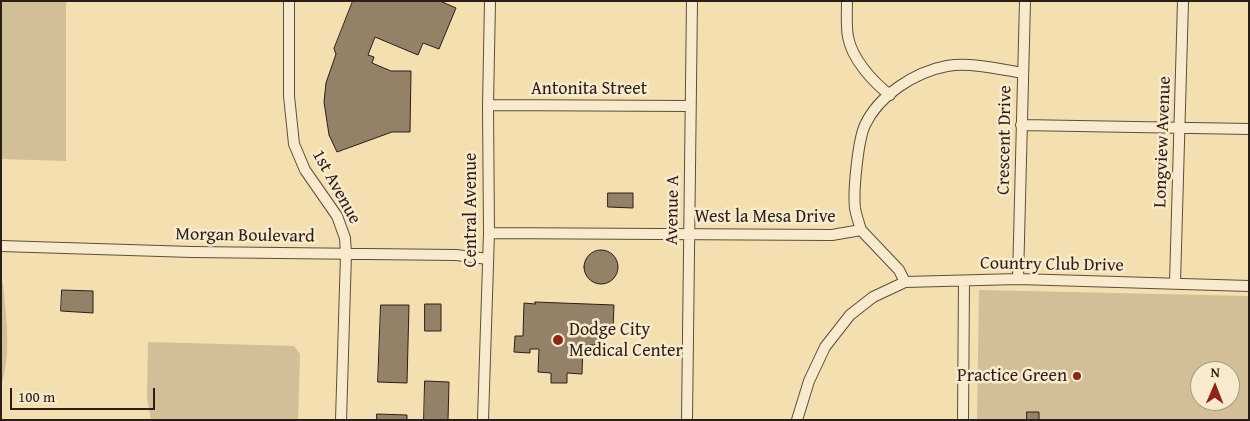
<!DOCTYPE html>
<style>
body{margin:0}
#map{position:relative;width:1250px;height:421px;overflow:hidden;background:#f4dfb1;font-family:"Gentium Book Plus",serif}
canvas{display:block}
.frame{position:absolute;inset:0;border:2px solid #2a1e18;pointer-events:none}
.north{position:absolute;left:1190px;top:361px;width:50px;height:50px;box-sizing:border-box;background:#f8eacc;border:1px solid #a69884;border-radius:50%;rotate:1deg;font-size:14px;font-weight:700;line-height:20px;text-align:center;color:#2a1e18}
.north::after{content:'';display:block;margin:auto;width:18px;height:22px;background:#8f2418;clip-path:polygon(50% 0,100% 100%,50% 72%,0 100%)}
.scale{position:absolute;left:10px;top:388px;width:145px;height:22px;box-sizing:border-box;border:2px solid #2a1e18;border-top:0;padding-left:6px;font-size:15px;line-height:18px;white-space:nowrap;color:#2a1e18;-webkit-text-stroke:4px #f8eacc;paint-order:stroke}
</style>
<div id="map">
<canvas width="1250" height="421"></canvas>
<div class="frame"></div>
<div class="north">N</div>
<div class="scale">100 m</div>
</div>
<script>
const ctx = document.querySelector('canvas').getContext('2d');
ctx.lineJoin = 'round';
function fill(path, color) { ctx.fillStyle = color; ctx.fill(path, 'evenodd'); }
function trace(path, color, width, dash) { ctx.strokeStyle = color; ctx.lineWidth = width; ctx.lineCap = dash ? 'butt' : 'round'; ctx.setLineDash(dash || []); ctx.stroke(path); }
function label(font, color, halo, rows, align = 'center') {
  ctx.font = font + ' "Gentium Book Plus",serif'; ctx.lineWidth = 5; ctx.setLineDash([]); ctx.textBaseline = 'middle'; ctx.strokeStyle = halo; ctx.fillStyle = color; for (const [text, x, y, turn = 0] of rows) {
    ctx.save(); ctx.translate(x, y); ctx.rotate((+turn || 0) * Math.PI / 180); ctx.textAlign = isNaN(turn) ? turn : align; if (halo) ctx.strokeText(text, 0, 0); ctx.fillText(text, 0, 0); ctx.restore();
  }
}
fill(new Path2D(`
 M1 1H66V161L1 159Z
 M1 283H3C6 318 12 352 1 386Z
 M979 290 1249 296V420H977ZM1200 371H1230V401H1200Z
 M148 342 294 346 300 354 298 420H151L147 399Z`), '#d2be97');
const building = new Path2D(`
 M353 1H440L456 8 439 49 423 43 418 55 375 37 368 55 374 57 372 63 391 71H411L410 132H392L337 152 329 135 324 102 326 83 336 54 334 49Z
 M608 193H633V208L608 207Z
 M584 267a17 17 0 1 1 34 0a17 17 0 1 1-34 0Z
 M62 290 93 291V313L61 311Z
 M535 302 614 305 613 329 602 328 601 345H583L582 374 567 373V383H551V373L538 372 539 349H530V353L514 352 515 336H523L524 303 535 304Z
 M425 304H441V331H425Z
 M381 305H409L407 383 378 382Z
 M425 381 449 382 448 420H424Z
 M1027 412H1039V420H1027Z
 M377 414 407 415V420H377Z`);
fill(building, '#938268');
trace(building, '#2a1e18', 1);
const minor = new Path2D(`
 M289 1V96L294 144 305 170 337 216 345 238 346 254 341 420
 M847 1C847 13 846 26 848 37 852 59 873 82 890 95
 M488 105 690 106
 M1021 125 1249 129
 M861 230C859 223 856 215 855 208 853 191 858 140 865 125 879 95 915 72 947 66 971 62 999 69 1023 73
 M861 230 899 270 905 282
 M489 233 832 235 861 230
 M1 246 192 252 456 255 488 259
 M1018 279 1025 1
 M1175 283 1183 1
 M483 420 489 233 488 105 490 1
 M687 420 692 1
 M797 420 809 381 825 347 850 315 873 297 905 282 1018 279 1249 286
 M963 420 964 281`);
trace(minor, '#5c4e3e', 12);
trace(minor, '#f8eacc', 10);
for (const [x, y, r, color] of [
 [558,340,6,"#8f2418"],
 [1077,376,5,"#8f2418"]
]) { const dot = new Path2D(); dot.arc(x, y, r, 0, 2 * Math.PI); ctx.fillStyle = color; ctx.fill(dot); trace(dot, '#f8eacc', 2); }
label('18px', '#2a1e18', '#f8eacc', [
 ["Antonita Street",589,89],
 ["Crescent Drive",1005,140,-89],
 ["Longview Avenue",1163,142,-88],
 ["1st Avenue",336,187,61],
 ["Central Avenue",471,210,-90],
 ["Avenue A",673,210,-89],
 ["West la Mesa Drive",765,217],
 ["Morgan Boulevard",245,236,1],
 ["Country Club Drive",1052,265,1]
]);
label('18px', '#2a1e18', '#f8eacc', [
 ["Dodge City",569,330],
 ["Medical Center",569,351],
 ["Practice Green",1067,376,"right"]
], 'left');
</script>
